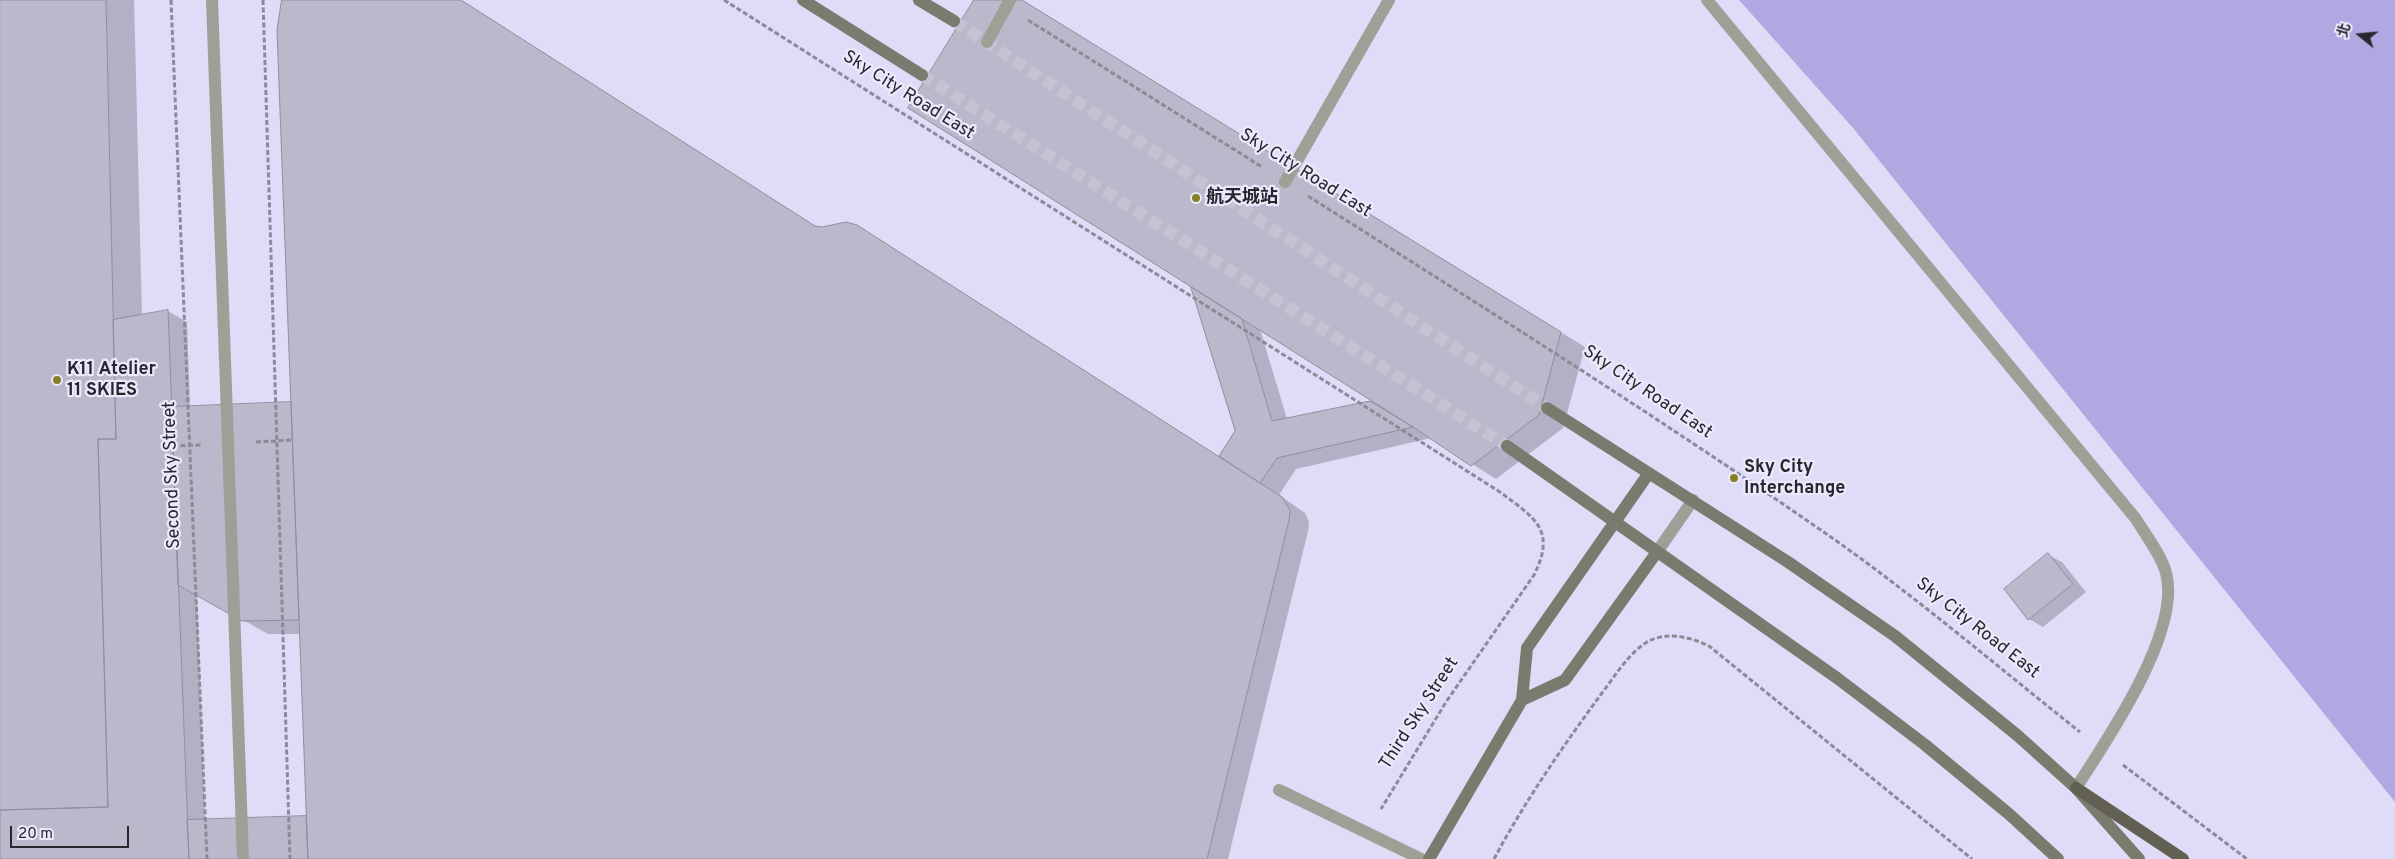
<!DOCTYPE html>
<meta charset="utf-8">
<style>
body{margin:0}
#map{position:relative;width:2395px;height:859px;overflow:hidden;background:#ebe9fc;font-family:Overpass,"Noto Sans TC",sans-serif}
canvas{display:block}
.north{position:absolute;left:2335px;top:10px;width:50px;height:50px;-webkit-text-stroke:4px #ebe9fc;paint-order:stroke;rotate:287deg;font-size:14px;font-weight:700;line-height:20px;text-align:center;color:#27272d}
.north::after{content:'';display:block;margin:auto;width:18px;height:22px;background:#27272d;clip-path:polygon(50% 0,100% 100%,50% 72%,0 100%)}
.scale{position:absolute;left:10px;top:826px;width:119px;height:22px;box-sizing:border-box;border:2px solid #27272d;border-top:0;padding-left:6px;font-size:15px;line-height:18px;white-space:nowrap;color:#27272d;-webkit-text-stroke:4px #ebe9fc;paint-order:stroke}
</style>
<div id="map">
<canvas width="2395" height="859"></canvas>
<div class="north">北</div>
<div class="scale">20 m</div>
</div>
<script>
const ctx = document.querySelector('canvas').getContext('2d');
ctx.lineJoin = 'round';
function fill(path, color) { ctx.fillStyle = color; ctx.fill(path, 'evenodd'); }
function trace(path, color, width, dash) { ctx.strokeStyle = color; ctx.lineWidth = width; ctx.lineCap = dash ? 'butt' : 'round'; ctx.setLineDash(dash || []); ctx.stroke(path); }
function label(font, color, halo, rows, align = 'center') {
  ctx.font = font + ' Overpass,"Noto Sans TC",sans-serif'; ctx.lineWidth = 4.5; ctx.setLineDash([]); ctx.textBaseline = 'middle'; ctx.strokeStyle = halo; ctx.fillStyle = color; for (const [text, x, y, turn = 0] of rows) {
    ctx.save(); ctx.translate(x, y); ctx.rotate((+turn || 0) * Math.PI / 180); ctx.textAlign = isNaN(turn) ? turn : align; if (halo) ctx.strokeText(text, 0, 0); ctx.fillText(text, 0, 0); ctx.restore();
  }
}
fill(new Path2D(`
 M0 0H1739L1853 128 2395 802V859H0Z`), '#dedcf6');
fill(new Path2D(`
 M1739 0H2395V802L1853 128Z`), '#b0a8e1');
fill(new Path2D(`
 M0 0H134L142 316 168 311 187 322 190 408 293 405 284 0H461L812 225 876 238 1219 457 1237 431 1205 294 976 0H1021L1585 347 1563 428 1496 479 1431 438 1296 469 1279 495 1305 513 1309 522 1308 531 1228 859H0ZM1260 329 1386 409 1385 411 1287 419ZM197 594 268 634H301L308 818 205 821Z
 M2048 555 2062 562 2086 592 2043 627 2029 619 2006 589Z`), '#0003');
const building = new Path2D(`
 M0 0H106L116 439H98L108 807 0 810Z
 M282 0H461L815 226 822 227 846 222 857 225 1282 497 1290 510 1289 520 1207 859H308L277 30Z
 M974 0H1022L1561 332 1539 415 1471 466 1413 427 908 108Z
 M1191 287 1242 319 1272 421 1370 401 1413 427 1277 458 1260 483 1219 456 1235 431Z
 M168 310 189 859H0V810L108 807 98 439H116L113 320Z
 M291 402 299 620 242 621 178 585 171 407Z
 M2048 553 2073 584 2028 620 2004 589Z
 M306 816 308 859H189L187 820Z`);
fill(building, '#bab8ca');
trace(building, '#908e9f', 1);
trace(new Path2D(`
 M954 21 1547 408
 M922 75 1507 446`), '#c4c2d3', 12, [12, 6]);
trace(new Path2D(`
 M171 0 207 859
 M263 0 290 859
 M724 0 1500 492C1534 518 1557 529 1534 575L1446 702 1381 809
 M1028 20 1262 167
 M1308 196C1478 304 1649 411 1815 526 1907 589 1993 663 2080 732
 M256 442 292 440
 M173 446 202 445
 M2123 765 2247 859
 M1494 859C1525 801 1563 746 1602 693 1615 676 1628 654 1647 642 1667 631 1690 637 1709 646L1972 859`), '#8b8a97', 3, [5, 2.5]);
trace(new Path2D(`
 M1707 0 2136 519C2145 534 2162 556 2166 573 2182 631 2107 740 2076 788
 M987 42 1010 0
 M1285 182 1389 0
 M1657 552 1693 500
 M1279 790 1421 859`), '#a09f97', 12);
trace(new Path2D(`
 M212 0 243 859`), '#a09f97', 12);
trace(new Path2D(`
 M803 0 922 75
 M919 0 954 21
 M1547 408 1788 562 1895 636 2017 735 2076 788 2139 859
 M1507 446 1837 678 1924 744 2009 814 2058 859
 M1522 700 1565 680 1657 552
 M1429 859 1522 700 1527 648 1649 473`), '#7b7a6f', 12);
trace(new Path2D(`
 M2076 788 2183 859`), '#626053', 12);
for (const [x, y, r, color] of [
 [1196,198,5,"#887f25"],
 [57,380,5,"#887f25"],
 [1734,478,5,"#887f25"]
]) { const dot = new Path2D(); dot.arc(x, y, r, 0, 2 * Math.PI); ctx.fillStyle = color; ctx.fill(dot); trace(dot, '#ebe9fc', 2); }
label('18px', '#27272d', '#ebe9fc', [
 ["Sky City Road East",908,96,32],
 ["Sky City Road East",1305,174,32],
 ["Sky City Road East",1647,393,34],
 ["Second Sky Street",173,475,-92],
 ["Sky City Road East",1977,629,38],
 ["Third Sky Street",1420,714,-57]
]);
label('bold 18px', '#27272d', '#ebe9fc', [
 ["航天城站",1206,198],
 ["K11 Atelier",67,370],
 ["11 SKIES",67,391],
 ["Sky City",1744,468],
 ["Interchange",1744,489]
], 'left');
</script>
